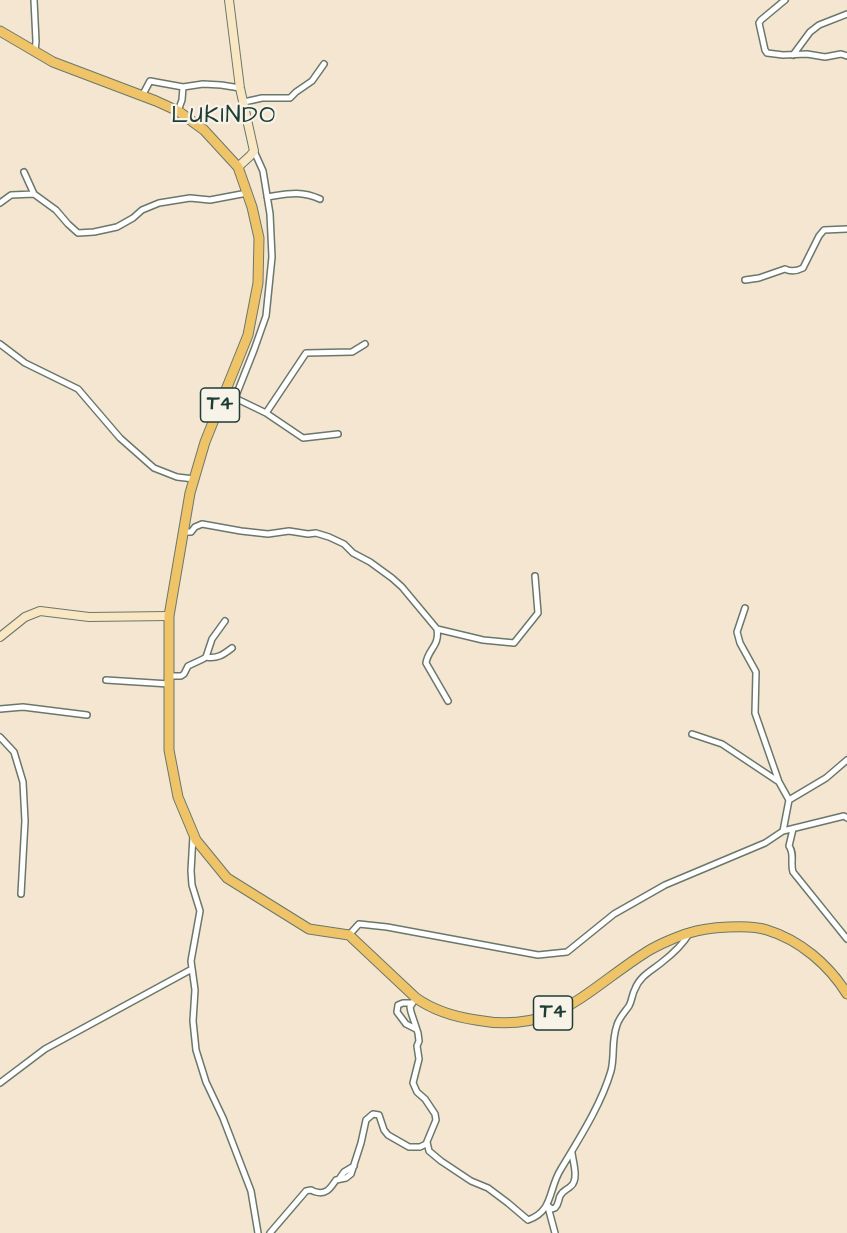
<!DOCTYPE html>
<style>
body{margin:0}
canvas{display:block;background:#f4e6d0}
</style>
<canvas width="847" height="1233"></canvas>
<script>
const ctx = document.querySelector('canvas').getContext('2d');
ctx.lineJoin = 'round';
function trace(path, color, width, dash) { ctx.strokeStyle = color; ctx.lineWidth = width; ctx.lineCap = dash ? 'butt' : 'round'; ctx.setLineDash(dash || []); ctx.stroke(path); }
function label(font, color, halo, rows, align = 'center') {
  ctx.font = font + ' "Architects Daughter",sans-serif'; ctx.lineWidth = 4.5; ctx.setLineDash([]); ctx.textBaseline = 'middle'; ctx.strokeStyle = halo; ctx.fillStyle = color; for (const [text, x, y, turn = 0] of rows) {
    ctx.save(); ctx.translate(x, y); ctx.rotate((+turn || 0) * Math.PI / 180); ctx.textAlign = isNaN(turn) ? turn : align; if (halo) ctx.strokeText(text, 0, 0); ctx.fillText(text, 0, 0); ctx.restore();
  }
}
const street = new Path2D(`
 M34 0 36 41 35 52
 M785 0 761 20 759 23 765 50 767 53 783 55 807 54 825 57 841 54 847 56
 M793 55 810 32 819 25 847 14
 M142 96 150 81 183 87 203 84 221 85 240 88
 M244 102 262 98H290L296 92 312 81 324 64
 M178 111 182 100 183 87
 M24 172 34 194 56 210 68 224 78 233 94 232 117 227 133 218 142 210 159 203 190 198 210 200 247 193
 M267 197C287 194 300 190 320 199
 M0 203 11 195 34 194
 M745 280 759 278 785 269C791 272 797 271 803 268L819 236 824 230 847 229
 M0 344 25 363 78 389 120 438 154 468 177 477 194 479
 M235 398 266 413 303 438 338 434
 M266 413 306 353 352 352 365 344
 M217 414 226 409 235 398 254 350 266 316 272 257 270 214 263 171 254 151
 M183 532H191L195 527 202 524 241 531 268 534 289 531 308 534 316 533 329 537 344 544 353 553 370 562 392 578 402 587 437 629C440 646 428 649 426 663L448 701
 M745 608 737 632 740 643 756 672 755 713 779 782 789 800
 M437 629 483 640 514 643 538 613 535 576
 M206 657C217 659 223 655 232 648
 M169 676H181L184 674 188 666 203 659 206 657 212 639 225 621
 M106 680 169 684
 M0 709 23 707 87 715
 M692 734 722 744 779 782
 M0 737 14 752 23 782 25 821 21 894
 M793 829 789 846C795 854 790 863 793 872L847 939
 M783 831 789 800 826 778 847 760
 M193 836 191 871 192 885 200 911 191 961 195 990 193 1021 196 1050 206 1082 223 1118 251 1191 258 1233
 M349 935 359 924 387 927 538 955 567 952 614 914 665 885 765 843 783 831 844 816 847 818
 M412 1003H403L398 1005 397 1012 406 1024 416 1029
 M0 1083 45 1049 192 969
 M427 1142 429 1151 441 1161 471 1181 488 1188 508 1203 528 1220C554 1211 548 1189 561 1169 579 1139 601 1105 611 1071 615 1055 611 1042 617 1025 619 1018 624 1013 629 1006 632 1001 632 994 635 989 640 976 651 971 661 963 670 956 683 944 689 934
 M339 1179 344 1172 354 1166
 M548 1206 552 1209 555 1208C559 1204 558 1201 560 1196 563 1190 567 1190 571 1186 579 1179 573 1162 572 1153
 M548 1207 555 1233
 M270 1233 306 1191C314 1189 309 1190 316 1192 327 1195 331 1187 336 1180L346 1178 351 1174 361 1143 366 1120 373 1114 379 1115 384 1130 388 1135 409 1147H420L426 1144 436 1120 435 1114 425 1099 417 1092 413 1083 419 1059 417 1046 419 1041 418 1033 411 1012 410 1007 416 998`);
const secondary = new Path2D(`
 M229 0 240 88 254 151 250 156 238 167
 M0 637 25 617 40 611 89 617 169 616`);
const highway = new Path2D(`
 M0 31 53 62 156 101 178 111 204 130 238 167 252 207 259 238 258 283 248 335 205 442 190 493 169 616V750L178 797 196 840 227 878 309 929 349 935 416 998C433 1010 456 1017 476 1020 556 1035 587 989 648 951 658 945 678 936 689 933 707 927 750 924 767 930 800 940 829 965 847 994`);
trace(street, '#6a786b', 8);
trace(secondary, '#6a786b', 10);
trace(highway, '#6a786b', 11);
trace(street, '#fff', 5);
trace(secondary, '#f9e7c3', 8);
trace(highway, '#efc469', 9);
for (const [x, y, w] of [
 [220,405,39],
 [553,1013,39]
]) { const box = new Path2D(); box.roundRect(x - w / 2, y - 17, w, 34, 4.5); ctx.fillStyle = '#f7f3e8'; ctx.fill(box); trace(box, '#1f3d34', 1.5); }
label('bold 20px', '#1f3d34', null, [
 ["T4",220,405],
 ["T4",553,1013]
]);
ctx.letterSpacing = '1.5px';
label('24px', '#1f3d34', '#f7f3e8', [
 ["LUKINDO",224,117]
]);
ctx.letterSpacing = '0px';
</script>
